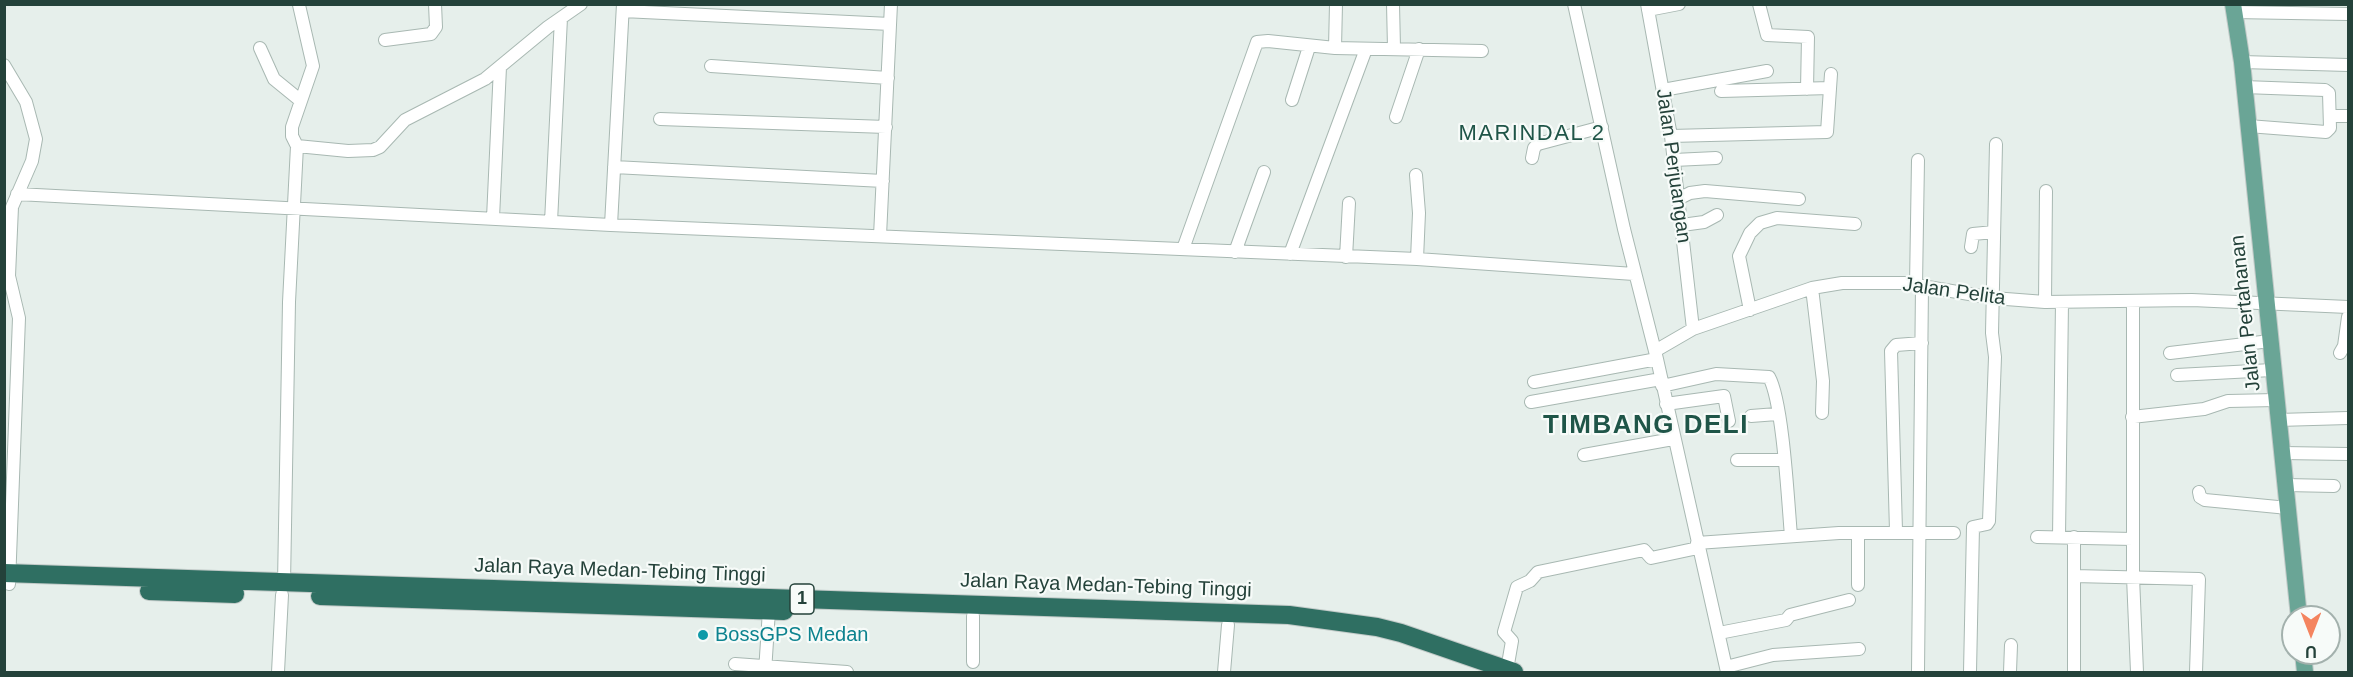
<!DOCTYPE html>
<style>
body{margin:0}
#map{position:relative;width:2353px;height:677px;overflow:hidden;background:#e6efeb;font-family:Helvetica,sans-serif}
canvas{display:block}
.frame{position:absolute;inset:0;border:6px solid #24423a;pointer-events:none}
.north{position:absolute;left:2281px;top:605px;width:60px;height:60px;box-sizing:border-box;background:#f7fbf9;border:2px solid #a3b1ad;border-radius:50%;rotate:180deg;font-size:16px;font-weight:700;line-height:24px;text-align:center;color:#24423a}
.north::after{content:'';display:block;margin:auto;width:21px;height:27px;background:#f4845f;clip-path:polygon(50% 0,100% 100%,50% 72%,0 100%)}
</style>
<div id="map">
<canvas width="2353" height="677"></canvas>
<div class="frame"></div>
<div class="north">U</div>
</div>
<script>
const ctx = document.querySelector('canvas').getContext('2d');
ctx.lineJoin = 'round';
function trace(path, color, width, dash) { ctx.strokeStyle = color; ctx.lineWidth = width; ctx.lineCap = dash ? 'butt' : 'round'; ctx.setLineDash(dash || []); ctx.stroke(path); }
function label(font, color, halo, rows, align = 'center') {
  ctx.font = font + ' Helvetica,sans-serif'; ctx.lineWidth = 4.5; ctx.setLineDash([]); ctx.textBaseline = 'middle'; ctx.strokeStyle = halo; ctx.fillStyle = color; for (const [text, x, y, turn = 0] of rows) {
    ctx.save(); ctx.translate(x, y); ctx.rotate((+turn || 0) * Math.PI / 180); ctx.textAlign = isNaN(turn) ? turn : align; if (halo) ctx.strokeText(text, 0, 0); ctx.fillText(text, 0, 0); ctx.restore();
  }
}
const minor = new Path2D(`
 M1393 4 1394 48
 M1574 4 1624 229 1657 359 1727 672
 M1647 4 1671 136 1693 329
 M1759 4 1767 35 1808 37 1807 89
 M1648 10 1679 4
 M623 11 890 24
 M2234 12 2348 14
 M385 40 431 34 436 27 435 4
 M260 48 274 79 301 101
 M1335 48 1336 4
 M2242 62 2348 65
 M4 65 26 102 36 139 32 161 12 207 9 276 19 318 9 584
 M711 66 888 78
 M2244 87 2325 90 2329 93 2330 128 2326 132 2248 126
 M1663 90 1767 71
 M1721 91 1830 88
 M1292 100 1309 47
 M2330 116H2348
 M1396 117 1419 49
 M660 119 886 127
 M1671 136 1827 132 1831 74
 M297 146 292 136V127L313 66 299 5
 M1532 158 1534 148 1538 144 1602 127
 M1674 160 1716 158
 M614 167 883 181
 M1416 175 1419 213 1417 259
 M17 194 611 225 1417 259 1634 274
 M1678 199 1690 193 1705 191 1799 199
 M493 218 500 67
 M551 222 561 18
 M611 225 623 4
 M1682 225 1704 222 1717 215
 M880 236 891 4
 M1971 247 1973 234 1994 232
 M1183 249 1257 42 1268 41 1335 48 1482 51
 M1235 252 1264 172
 M1290 254 1366 49
 M1346 257 1349 203
 M1916 285 1918 160
 M1812 288 1823 381 1822 413
 M2133 301V577L2137 672
 M2045 302 2046 191
 M1750 310 1739 256 1750 233 1760 223 1777 218 1855 224
 M1655 351 1693 329 1812 288 1842 283H1904L1993 298 2045 302 2192 300 2348 307
 M2170 353 2270 341
 M2340 353 2344 346 2348 317
 M2177 375 2272 370
 M1534 382 1657 359
 M1662 386 1716 374 1769 377C1783 402 1788 502 1791 536
 M1531 402 1661 379
 M1666 404 1724 396 1729 421
 M1751 416 1777 414
 M2132 417 2204 409 2228 401 2276 400
 M2278 420 2348 418
 M2283 453 2348 454
 M1584 455 1673 439
 M1737 460H1784
 M2286 485 2334 486
 M2199 492 2200 497 2205 500 2288 508
 M1896 531 1891 351 1896 345 1922 343
 M1858 533V585
 M2037 537 2133 539
 M2059 537 2062 302
 M1697 543 1839 533H1954
 M2074 576 2199 579 2196 672
 M284 583 289 302 297 146 348 151 373 150 380 147 405 120 485 79 548 27 581 4
 M973 616V662
 M1719 633 1786 620 1790 615 1849 600
 M735 664 847 672
 M1726 667 1773 655 1859 649
 M1507 670 1512 641 1504 632 1517 587 1530 581 1538 572 1644 550 1651 558 1698 548
 M278 672 282 595
 M765 672 769 610
 M1224 672 1228 625
 M1918 672 1922 286
 M1970 672 1973 527 1987 524 1989 521 1995 357 1992 333 1996 144
 M2010 672 2011 645
 M2074 672V537`);
const major = new Path2D(`
 M2233 4 2242 62 2299 617
 M2303 653 2305 672`);
const highway = new Path2D(`
 M4 573 1289 615 1377 627 1401 633 1514 672
 M149 591 235 594
 M320 596 784 611`);
trace(minor, '#a8b8b2', 14);
trace(major, '#c2cac8', 18);
trace(highway, '#c2cac8', 20);
trace(minor, '#fff', 12);
trace(major, '#6aa596', 16);
trace(highway, '#2f6f62', 18);
for (const [x, y, r, color] of [
 [703,635,6,"#0f9aa8"]
]) { const dot = new Path2D(); dot.arc(x, y, r, 0, 2 * Math.PI); ctx.fillStyle = color; ctx.fill(dot); trace(dot, '#f7fbf9', 2); }
for (const [x, y, w] of [
 [802,599,24]
]) { const box = new Path2D(); box.roundRect(x - w / 2, y - 15, w, 30, 4.5); ctx.fillStyle = '#f7fbf9'; ctx.fill(box); trace(box, '#24423a', 1.5); }
label('bold 18px', '#24423a', null, [
 ["1",802,599]
]);
label('20px', '#24423a', '#f7fbf9', [
 ["Jalan Perjuangan",1673,166,82],
 ["Jalan Pelita",1954,292,8],
 ["Jalan Pertahanan",2246,313,-96],
 ["Jalan Raya Medan-Tebing Tinggi",620,571,2],
 ["Jalan Raya Medan-Tebing Tinggi",1106,586,2]
]);
label('20px', '#0d838f', '#f7fbf9', [
 ["BossGPS Medan",715,635]
], 'left');
ctx.letterSpacing = '1.5px';
label('22px', '#1f5548', '#f7fbf9', [
 ["MARINDAL 2",1532,134]
]);
ctx.letterSpacing = '0px';
ctx.letterSpacing = '1.5px';
label('bold 26px', '#1f5548', '#f7fbf9', [
 ["TIMBANG DELI",1646,426]
]);
ctx.letterSpacing = '0px';
</script>
